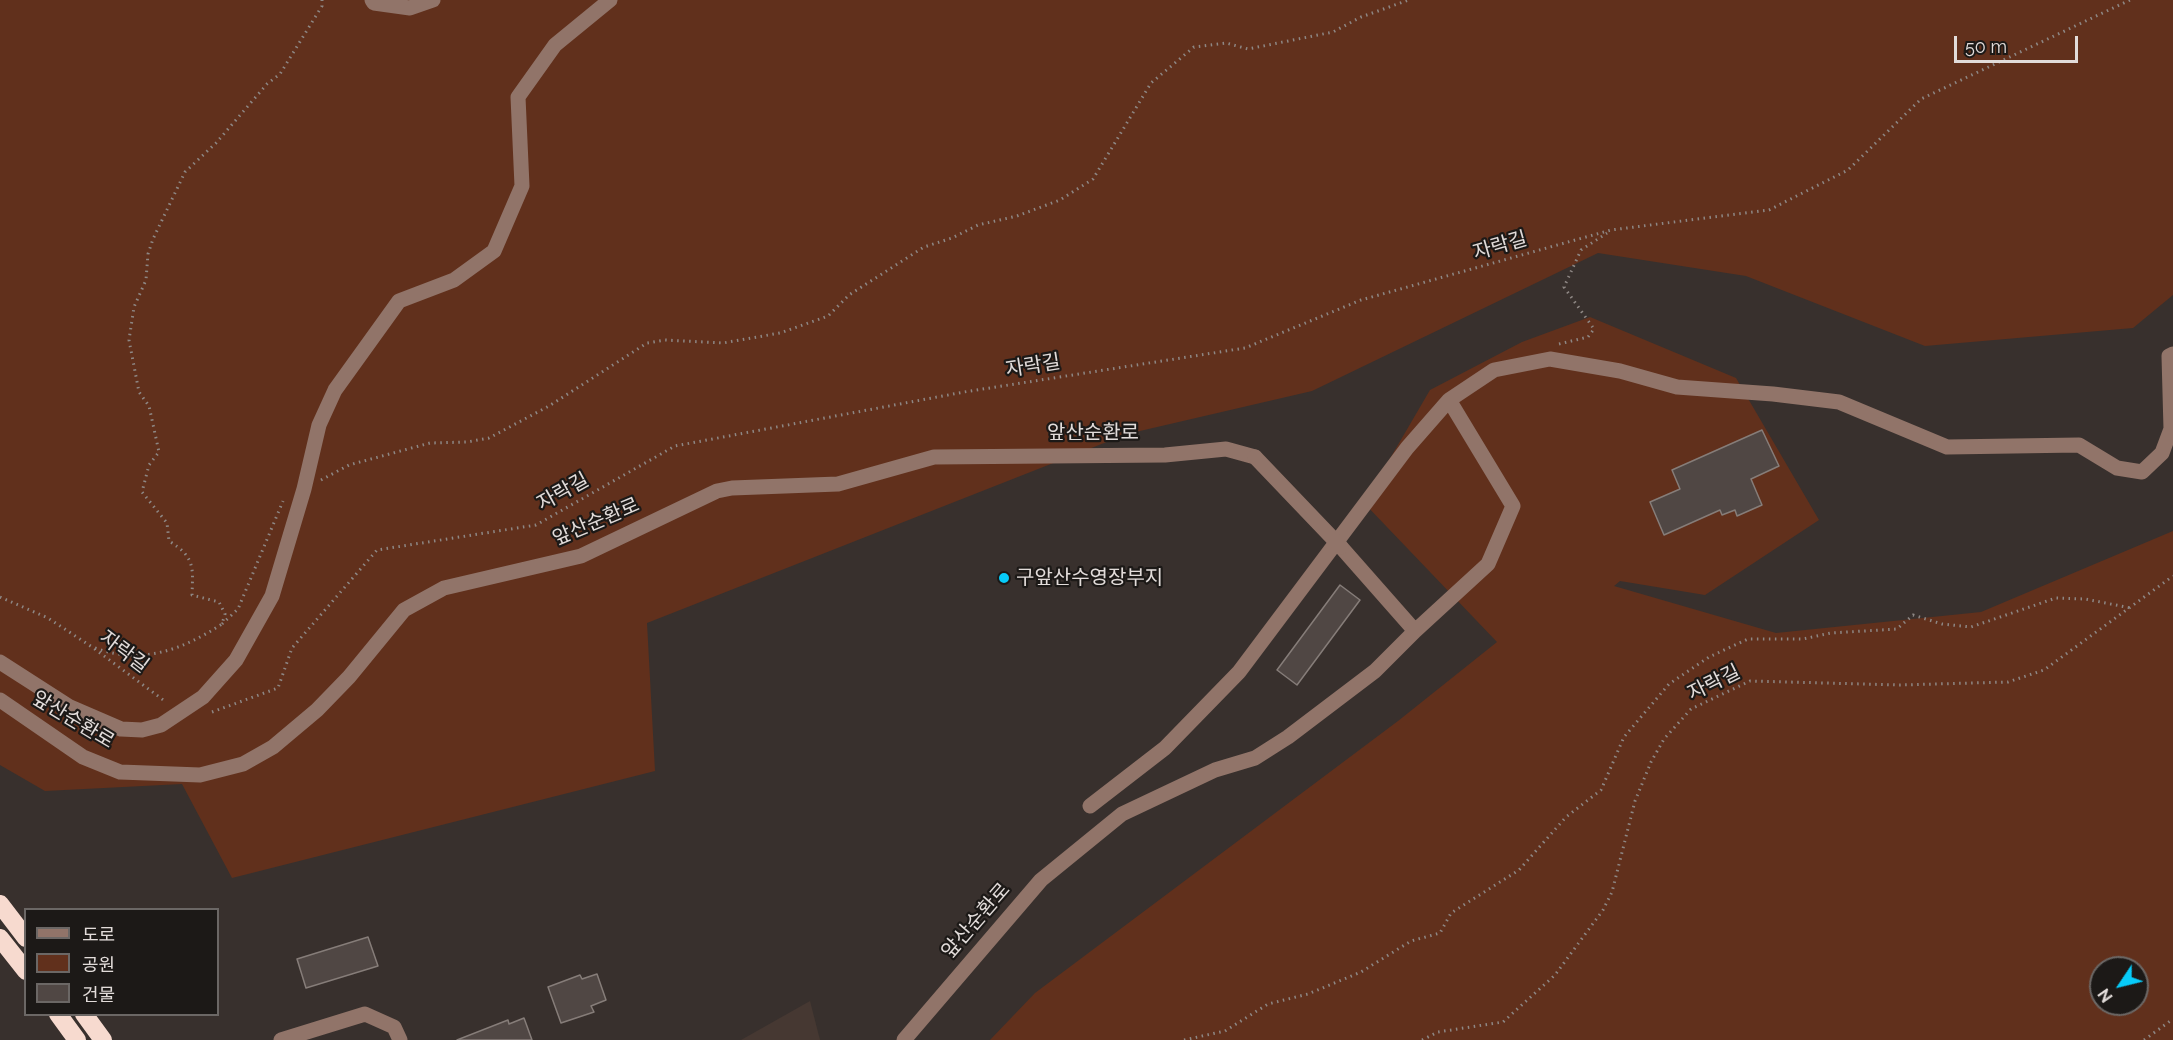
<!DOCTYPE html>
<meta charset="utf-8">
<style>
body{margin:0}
#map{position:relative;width:2173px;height:1040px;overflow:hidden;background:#38302d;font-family:Raleway,"Noto Sans KR",sans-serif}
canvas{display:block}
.legend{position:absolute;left:24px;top:908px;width:195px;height:108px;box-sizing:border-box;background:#1c1917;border:2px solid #6b6765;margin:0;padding:8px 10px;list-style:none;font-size:18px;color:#e2dcda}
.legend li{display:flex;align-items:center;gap:12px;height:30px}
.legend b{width:30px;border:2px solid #6b6765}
.north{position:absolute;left:2089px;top:956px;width:60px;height:60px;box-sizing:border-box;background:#1c1917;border:2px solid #6b6765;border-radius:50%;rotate:235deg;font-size:16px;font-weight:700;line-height:24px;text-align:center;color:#e2dcda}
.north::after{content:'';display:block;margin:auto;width:21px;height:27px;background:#07cbf9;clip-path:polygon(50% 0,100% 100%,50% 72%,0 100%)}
.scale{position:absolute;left:1954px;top:36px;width:124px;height:27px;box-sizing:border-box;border:3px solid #e2dcda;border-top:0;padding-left:8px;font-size:18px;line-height:21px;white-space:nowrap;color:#e2dcda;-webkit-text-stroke:4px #1c1917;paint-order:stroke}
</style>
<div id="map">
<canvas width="2173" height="1040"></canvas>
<ul class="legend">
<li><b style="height:8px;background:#917469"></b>도로</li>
<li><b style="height:16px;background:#61301c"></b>공원</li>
<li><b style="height:16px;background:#504744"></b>건물</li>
</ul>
<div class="north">N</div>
<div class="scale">50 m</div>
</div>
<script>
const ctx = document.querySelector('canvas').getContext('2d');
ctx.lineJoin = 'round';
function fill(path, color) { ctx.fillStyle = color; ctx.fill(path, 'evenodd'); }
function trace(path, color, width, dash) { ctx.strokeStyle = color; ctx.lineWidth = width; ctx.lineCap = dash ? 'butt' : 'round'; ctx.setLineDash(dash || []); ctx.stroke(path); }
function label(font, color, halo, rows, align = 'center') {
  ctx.font = font + ' Raleway,"Noto Sans KR",sans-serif'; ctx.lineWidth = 4.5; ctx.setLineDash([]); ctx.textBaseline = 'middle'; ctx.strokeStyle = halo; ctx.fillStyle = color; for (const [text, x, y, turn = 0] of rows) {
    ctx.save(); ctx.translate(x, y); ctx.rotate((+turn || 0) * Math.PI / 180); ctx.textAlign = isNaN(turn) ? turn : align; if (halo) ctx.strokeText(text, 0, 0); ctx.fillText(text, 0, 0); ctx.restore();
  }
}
fill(new Path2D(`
 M810 1001 820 1040H741Z`), '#463832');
fill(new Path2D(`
 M0 0H2173V295L2133 328 1925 346 1746 276 1598 253 1312 391 1127 434 647 623 655 771 232 878 182 784 45 791 0 765Z
 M1590 317 1736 378 1819 520 1705 595 1620 581 1614 586 1776 633 1981 612 2173 531V1040H990L1035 993 1398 721 1497 642 1364 503 1430 390 1522 342ZM2101 968H2137V1004H2101Z`), '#61301c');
const building = new Path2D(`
 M1762 430 1779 466 1751 479 1762 505 1737 516 1735 510 1722 515 1720 510 1664 535 1650 502 1680 489 1672 470Z
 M1340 585 1360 600 1297 685 1277 670Z
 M368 937 378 966 306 988 297 959Z
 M597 974 606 1000 591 1006 594 1012 561 1023 548 987 580 975 582 979Z
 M524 1018 532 1040H457L508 1020 509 1024Z`);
fill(building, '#504744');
trace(building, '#867d79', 1.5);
trace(new Path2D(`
 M1559 344 1588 337 1594 329 1564 287 1581 250 1607 233
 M321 480 349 465 430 443 467 442 489 438 549 406 647 343 665 340 723 343 780 333 828 316 849 295 924 247 952 238 978 225 1017 216 1060 200 1093 179 1151 83 1194 47 1226 43 1248 49 1333 32 1361 17 1409 0
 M0 597 48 618 92 647 166 702
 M222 624 238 609 283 501
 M95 648C142 665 182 650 222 624L225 614 219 602 192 595C193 567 195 557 169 541L167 523 142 492 149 465 159 452 149 406 139 392 129 340 134 307 146 280 148 254 153 239 185 172 216 143 267 84 280 74 322 6V0
 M212 712 278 688 292 648 377 550 536 525 675 446 964 392 1245 348 1361 300 1611 230 1769 210 1848 170 1921 99 2130 0
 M1184 1040 1225 1031 1268 1004 1308 994 1361 972 1411 941 1440 933 1451 913 1519 870 1566 817 1601 790 1624 737 1669 684 1709 657 1748 639H1803L1831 633 1897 629 1913 615 1942 624 1971 627 2056 598 2085 599 2131 608
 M1422 1040 1438 1032 1503 1022 1555 975 1603 910 1612 892 1635 801 1651 762 1664 739 1691 709 1750 681 1900 685 2008 682 2044 670 2173 576
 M2144 1040 2173 1019`), '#8e8784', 3, [1.5, 4.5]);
trace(new Path2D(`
 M372 0 374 3 410 8 433 0
 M1415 631 1488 564 1513 506 1449 400 1494 370 1550 359 1620 371 1677 387 1773 394 1839 402 1947 447 2079 445 2117 468 2142 472 2162 453 2171 429 2169 356 2173 354
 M0 662 70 707 121 729 142 730 161 725 203 697 236 660 272 596 304 489 319 425 335 390 399 301 454 280 494 251 522 186 518 97 555 45 610 0
 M0 700 83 757 120 772 200 775 243 764 273 747 317 710 349 677 404 610 444 588 581 556 717 491 732 488 838 484 934 457 1165 455 1226 449 1255 457
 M1090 806 1165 748 1239 672 1407 448 1449 400
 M281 1040 365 1014 394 1027 400 1040
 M904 1040 1041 880 1122 814 1215 770 1255 758 1288 737 1375 671 1415 631 1341 547`), '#917469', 15);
trace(new Path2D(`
 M0 904 26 938
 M0 938 26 971
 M58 1014 77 1040
 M84 1014 103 1040`), '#f7dacf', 18);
trace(new Path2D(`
 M1255 457 1341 547`), '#917469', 15);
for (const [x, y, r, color] of [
 [1004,578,6,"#07cbf9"]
]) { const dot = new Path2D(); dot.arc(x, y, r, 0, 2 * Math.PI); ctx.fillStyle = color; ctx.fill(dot); trace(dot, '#1c1917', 2); }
label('20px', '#e2dcda', '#1c1917', [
 ["자락길",1500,246,-16],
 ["자락길",1033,366,-9],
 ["앞산순환로",1093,433],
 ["자락길",563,492,-29],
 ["앞산순환로",596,522,-23],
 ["자락길",124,652,37],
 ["자락길",1714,683,-26],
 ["앞산순환로",73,720,31],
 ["앞산순환로",976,921,-49]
]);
label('20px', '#e2dcda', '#1c1917', [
 ["구앞산수영장부지",1016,578]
], 'left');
</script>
